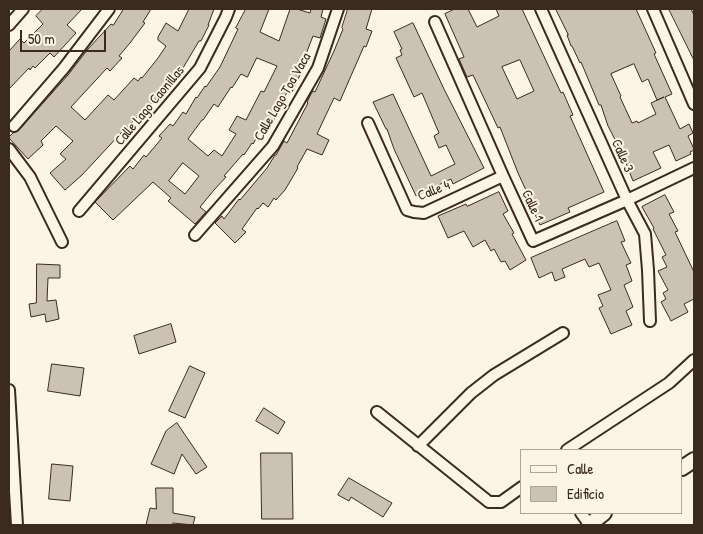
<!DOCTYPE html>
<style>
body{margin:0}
#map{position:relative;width:703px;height:534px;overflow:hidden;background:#fcf5e5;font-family:"Patrick Hand",sans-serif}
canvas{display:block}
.frame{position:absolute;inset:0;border:10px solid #3b2a1e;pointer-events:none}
.legend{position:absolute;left:520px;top:449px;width:162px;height:65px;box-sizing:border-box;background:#fcf5e5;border:1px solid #afa495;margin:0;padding:6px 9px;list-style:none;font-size:15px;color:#3b2a1e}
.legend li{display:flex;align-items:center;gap:10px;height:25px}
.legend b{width:25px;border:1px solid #afa495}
.scale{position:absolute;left:20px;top:30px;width:86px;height:22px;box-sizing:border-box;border:2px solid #3b2a1e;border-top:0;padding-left:6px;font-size:15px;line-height:18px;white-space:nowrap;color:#3b2a1e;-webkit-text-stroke:4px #fcf5e5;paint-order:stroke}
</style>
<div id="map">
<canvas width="703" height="534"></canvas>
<div class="frame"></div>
<ul class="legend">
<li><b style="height:6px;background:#fcf5e5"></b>Calle</li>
<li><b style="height:14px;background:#ccc2b3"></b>Edificio</li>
</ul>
<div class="scale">50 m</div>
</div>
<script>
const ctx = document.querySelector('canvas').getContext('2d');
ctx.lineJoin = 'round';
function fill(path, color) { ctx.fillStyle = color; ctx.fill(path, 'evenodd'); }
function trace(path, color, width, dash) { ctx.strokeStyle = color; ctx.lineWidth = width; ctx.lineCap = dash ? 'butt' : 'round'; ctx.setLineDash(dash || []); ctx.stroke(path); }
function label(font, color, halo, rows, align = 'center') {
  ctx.font = font + ' "Patrick Hand",sans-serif'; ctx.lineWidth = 4; ctx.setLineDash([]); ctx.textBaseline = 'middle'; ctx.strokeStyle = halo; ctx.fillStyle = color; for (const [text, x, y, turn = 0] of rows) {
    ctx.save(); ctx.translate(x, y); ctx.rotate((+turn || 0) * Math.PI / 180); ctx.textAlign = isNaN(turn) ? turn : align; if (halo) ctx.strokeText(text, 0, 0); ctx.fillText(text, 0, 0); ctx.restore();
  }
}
const building = new Path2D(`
 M43 9H82L67 25 76 33 54 57 50 53 35 68 33 66 30 70 29 68 9 89V51L20 39 24 43 43 24 36 16Z
 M124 9H151L143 22 145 23 130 43 119 56 122 58 110 71 107 68 71 107 85 120 108 95 114 100 134 78 138 81 141 77 142 78 158 58 166 46 158 40V37L166 23 178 31 189 9H214L208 25H209L201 41H199L180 73 162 93 121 133 82 175 65 190 50 173 66 159 60 154 73 141 56 126 41 141 43 145 28 159 9 138V137L13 133 19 130 68 75 88 49 111 24 113 25Z
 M246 9H269L260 32 279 41 290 9H297L310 13 311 9H323L321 17 326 19 320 38 313 36 306 54H305L297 72 301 73 292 92 288 90 270 128 264 125 253 144 252 143 244 155 243 154 224 176 226 177 214 190 200 207 206 212 195 224 168 201 171 198 153 182 113 220 95 202 130 166 133 169 144 155 146 157 162 138 159 136 170 124 173 126 183 112 186 114 196 97 197 98 205 86 206 87 220 67 238 29 236 28ZM257 58 277 66 264 92 261 91 246 120 237 116 229 130 236 134 222 156 214 150 208 156 188 139 202 120H203L214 104 218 107 231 87 232 88 241 74 247 77ZM183 163 199 176 185 194 169 181Z
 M348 9H372L366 29 372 31 366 47 364 46 340 101 334 98 317 134 329 140 322 155 307 149 297 167 298 168 285 190 276 200 274 198 268 207 263 203 258 209 257 208 242 229 246 232 235 243 215 223 222 216 224 219 239 199 240 200 267 168 275 155H276L284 141 287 143 308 103 307 102 311 94 313 91 315 92 334 51 343 29 342 28Z
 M455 9H468L477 27 499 16 496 9H522L561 93 563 92 573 115 570 116 604 192 568 208 570 212 540 225 534 212H536L518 173 500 127 498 128 473 75 467 77 459 59 464 57 445 14ZM520 60 534 91 517 99 502 67Z
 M556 9H636L656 53 654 54 672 94 665 97 680 129 689 124 693 133 688 136 694 149V150L690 152 691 154 676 161 669 145 653 152 661 168 633 181 622 153 608 126 601 105H599L581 62 580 63 572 46H571L567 35H568ZM634 64 642 82 648 79 657 100 664 97 651 103 656 114 638 123 637 121 632 123 620 97 621 96 611 74Z
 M669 9H691L694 15V60Z
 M413 23 444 89 484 168 453 184 451 179 416 196 394 149 387 129H386L373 102 393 94 431 176 455 164 446 145 439 148 434 136 439 133 422 93 414 97 396 58 402 55 400 50 402 49 394 32Z
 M499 192 508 211 503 214 514 233 512 234 526 260 510 270 505 261 501 262 494 249 491 251 485 240 473 247 464 231 448 238 438 216 466 204 467 206Z
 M665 195 674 212 669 214 678 231 675 232 694 272V299L684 304 688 312 671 321 661 302 666 299 663 293 668 290 658 271 667 267 662 257 666 255 653 229 654 228 642 207Z
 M617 221 625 241 621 242 631 263 626 265 632 281 624 285 633 307 626 311 632 325 611 334 599 308 603 306 598 295 611 290 599 263 589 267 585 259 562 269 565 277 555 281 552 272 539 278 531 258Z
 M37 264 60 265V278H48L47 301 56 300 59 319 46 322 45 314 31 317 29 304 36 303Z
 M171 324 176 342 139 354 134 336Z
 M52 364 84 368 80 396 48 391Z
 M190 366 205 373 185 418 169 411Z
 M264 408 285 422 278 434 256 421Z
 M177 423 207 467 196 474 182 454 174 474 151 464 166 431Z
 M261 453H292L293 519H262Z
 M52 464 73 466 70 501 49 499Z
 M349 478 392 503 383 517 351 497 349 501 338 495Z
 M156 488H173V513L195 517 193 525 173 523 172 525H146L150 508 156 509Z`);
fill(building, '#ccc2b3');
trace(building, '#3b2a1e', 1);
const street = new Path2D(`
 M541 9 627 200 645 234 648 270 650 321
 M653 9 694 104
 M435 22 503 176 533 241 627 200 694 168
 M9 25 23 9
 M368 123 407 210 414 212 424 213 503 176
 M14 126 64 68 109 9
 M9 149 30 177 62 242
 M79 211 200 68 226 17 229 9
 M195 235 273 146 318 68 338 9
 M9 390 17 525
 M377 412 489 502H501L522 487
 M418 446 471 393 494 375 563 333
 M567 450 669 383 694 360
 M581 513 589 524`);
const secondary = new Path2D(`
 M682 468 694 460
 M589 525 604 513`);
trace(street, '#3b2a1e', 14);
trace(secondary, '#3b2a1e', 18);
trace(street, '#fcf5e5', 10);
trace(secondary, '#fcf5e5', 14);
label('14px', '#3b2a1e', '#fcf5e5', [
 ["Calle Lago Toa Vaca",283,97,-60],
 ["Calle Lago Caonillas",150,106,-50],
 ["Calle 3",622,156,66],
 ["Calle 4",434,191,-21],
 ["Calle 1",532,206,65]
]);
</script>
